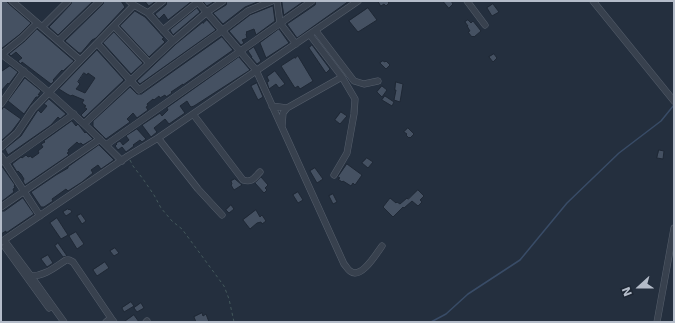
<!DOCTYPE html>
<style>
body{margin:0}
#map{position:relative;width:675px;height:323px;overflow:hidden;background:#242f3e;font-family:"DejaVu Sans",sans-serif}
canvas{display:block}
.frame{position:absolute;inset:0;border:2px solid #b4bcc9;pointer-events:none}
.north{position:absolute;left:619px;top:267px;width:40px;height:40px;-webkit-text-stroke:3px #1d2633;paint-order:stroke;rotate:249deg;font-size:11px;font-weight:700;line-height:16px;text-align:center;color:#b4bcc9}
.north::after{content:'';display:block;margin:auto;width:14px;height:18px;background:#b4bcc9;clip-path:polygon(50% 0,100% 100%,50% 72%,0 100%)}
</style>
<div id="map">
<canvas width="675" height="323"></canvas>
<div class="frame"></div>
<div class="north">N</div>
</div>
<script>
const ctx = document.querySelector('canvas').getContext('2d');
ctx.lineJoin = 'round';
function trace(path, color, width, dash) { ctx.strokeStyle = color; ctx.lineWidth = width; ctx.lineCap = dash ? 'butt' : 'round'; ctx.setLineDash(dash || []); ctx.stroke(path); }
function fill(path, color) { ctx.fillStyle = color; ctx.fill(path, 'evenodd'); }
trace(new Path2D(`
 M431 322 446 314 468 294 520 260 567 203 619 153 661 121 674 105`), '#394c67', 1.5);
const building = new Path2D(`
 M1 1H6L9 4 31 23 19 35 1 49Z
 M72 1H93L58 35 49 27 51 25 71 4Z
 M104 1H121L125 7 96 38 92 40 81 53H79L65 41 103 4Z
 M145 1H156L149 6Z
 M167 1H192L168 20 164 14 159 19 155 14 166 5Z
 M203 1H215L207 6Z
 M227 1H260L245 7 223 24 213 13 226 5Z
 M282 1H304L284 15Z
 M316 1H349L297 38 287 24 315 5Z
 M378 1H387L389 3 386 6 384 4 381 6Z
 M443 1H451L453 4 449 8Z
 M493 4 499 12 492 16 487 8Z
 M273 6 275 21 256 35 254 29 246 32 247 33 246 34 247 38 242 40 244 43 241 45 229 31 250 15Z
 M197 8 200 12 173 35 170 30Z
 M368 8 377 20 358 32 349 21Z
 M135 11 145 17 164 38 162 39 165 42 149 57 120 26Z
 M207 20 216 30 140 84 137 81 176 44 203 22V23Z
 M468 20 471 23 473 21 481 31 474 37 473 36 472 37 468 32 470 31 467 26H468L465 22Z
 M37 29 74 61 63 71 62 70 53 80 54 81 51 84 22 62 21 64 18 61 22 58 16 52 11 56 9 54 25 41Z
 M279 29 289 43 266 58 260 43Z
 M114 32 143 63 131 74 103 43Z
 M222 37 233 50 183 85V84L171 92 172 93 166 97 165 95 160 98 159 96 154 100 153 99 147 104 148 106 146 107 148 110 137 118 133 113 127 119 130 122 106 139 93 126V121L130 87 137 94H141Z
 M312 45 330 69 326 73 309 48Z
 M254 47 261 61 257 64 251 57H252L248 51Z
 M97 50 124 80 84 118 81 115 87 109 84 107 86 106 82 103 84 100 72 95 71 96 67 94 59 89ZM84 73 87 75 88 73 95 78 85 93 76 89 80 84 78 82Z
 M494 54 497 58 493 62 489 57Z
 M298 56 313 81 300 89 298 86 295 88 281 66 295 57V58Z
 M239 57 250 70 194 106 191 107 190 106 187 101 180 106 185 113 169 124 165 119 154 128 157 132 151 137 142 125 160 113 162 116 168 110 167 108Z
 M383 61 385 62 386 61 390 65 386 69 380 63Z
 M10 66 18 72 9 84 8 83 1 91V72Z
 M275 71 285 84 279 88 276 84 269 89 267 82 269 81 267 77Z
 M25 78 41 91 38 95H40L38 97H36L24 114 8 101Z
 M396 82 403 84 400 102 394 100 396 90H395Z
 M257 83 263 97 258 100 251 86Z
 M382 86 387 90 382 97 377 92Z
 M385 96 394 102 392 106 382 100Z
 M49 99 66 114 60 119 58 117 51 125 8 155 5 149 21 136 38 110 41 113 47 106 44 104Z
 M4 107 21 119 12 131 1 141V111Z
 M341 112 347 116 340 124 335 120Z
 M72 121 76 126 78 124 85 133 86 132 93 139 83 145 81 143 79 144 77 142 68 150 69 152 67 153 69 155 25 185 23 181 24 179 21 174 18 171 17 172 12 164 21 157 22 158 26 155 28 157 31 156 32 158 39 153 38 151 43 147 41 144 45 142 44 141Z
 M408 128 414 134 410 138V137L409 138 406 135 407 134 404 132Z
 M137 129 146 139 142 142 140 140 133 145 134 146 126 152 122 147 118 150 115 146 117 144 116 143 120 141 123 145 129 140 126 136Z
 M99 145 114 160 101 169 98 165 91 170 93 173 82 182 68 191 66 189 52 199 53 201 44 207H41L31 192 56 175 68 168V167Z
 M659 150 664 151 663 159 657 158Z
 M367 158 373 162 368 168 362 163Z
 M347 164 362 175 355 185 353 183 351 186 343 181 342 182 338 179 340 178 338 177Z
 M1 165 15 185 14 186 15 188 13 189 14 192 1 202Z
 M315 168 323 179 317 183 310 171Z
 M261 177 268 185 265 188 267 190 264 193 255 183Z
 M235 179 242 185 234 190 231 185 232 184 231 181Z
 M418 190 424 196 420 200 422 202 418 206 412 201 404 208 403 207 393 217 383 207 390 198 396 203 397 202 400 204 407 198 408 199Z
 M298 192 303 200 298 203 293 195Z
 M333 194 337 202 333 204 329 196Z
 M23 198 34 214 6 233V231L1 234V211H4Z
 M231 205 234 209 229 213 226 210Z
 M68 209 69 210 70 209 72 212 66 216 63 212Z
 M256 210 260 217 262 215 266 221 262 224 261 222 257 223 250 229 243 220Z
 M81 214 86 221 82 224 77 216Z
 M57 218 68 235 61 239 50 223Z
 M76 232 84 244 77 249 69 236Z
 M58 243 67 256 63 257 55 246Z
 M115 248 119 253 114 256 110 251Z
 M48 255 53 263 47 267 41 259Z
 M105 262 109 268 97 276 93 270Z
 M131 302 134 306 124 312 122 308Z
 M141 303 144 308 137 312 134 308Z
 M202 313 203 316 206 314 209 322H196L194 317Z
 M134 315 139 322H124Z`);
fill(building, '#455162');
trace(building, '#1f2835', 1);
const minor = new Path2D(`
 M12 1 80 60
 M129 1 134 5 148 13 173 41
 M197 1 256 70 344 264C346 266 348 270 350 271 361 280 376 254 382 246
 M277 1 280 23 296 44
 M467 1 485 25
 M593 1 674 101
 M148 13 163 1
 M114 26 149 63
 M42 27 68 1
 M163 30 199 1
 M316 31 354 81 364 84 378 81
 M310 35 342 77 355 99 354 114 347 153 334 175
 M58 41 100 1
 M97 43 139 90 223 30 248 11 272 1
 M1 54C45 86 84 123 122 161
 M1 55 22 38 37 23
 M1 104 24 71
 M272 106 287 108 342 77
 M193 114 243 180C252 183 254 178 260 172
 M84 124 173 41 207 12 223 1
 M282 126 283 113 287 108
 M158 138 198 189 222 215
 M106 145 312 1
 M1 147 17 133 33 109 134 5
 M1 156 40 216
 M5 163 74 114
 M1 207 100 139
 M4 240 31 276 64 322
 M1 242 128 156 158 138 358 1
 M5 247 49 308
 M31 276C45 276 55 267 66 260H69L73 262 111 318
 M106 322 111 318 114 322
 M146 322 147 321
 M657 322 674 228`);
trace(minor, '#565f6c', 7);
trace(new Path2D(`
 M130 160 133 166 143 179 154 195 161 208 172 221 182 229 224 286 229 299 234 322`), '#44595c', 1, [3, 3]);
trace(minor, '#38414e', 6);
</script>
